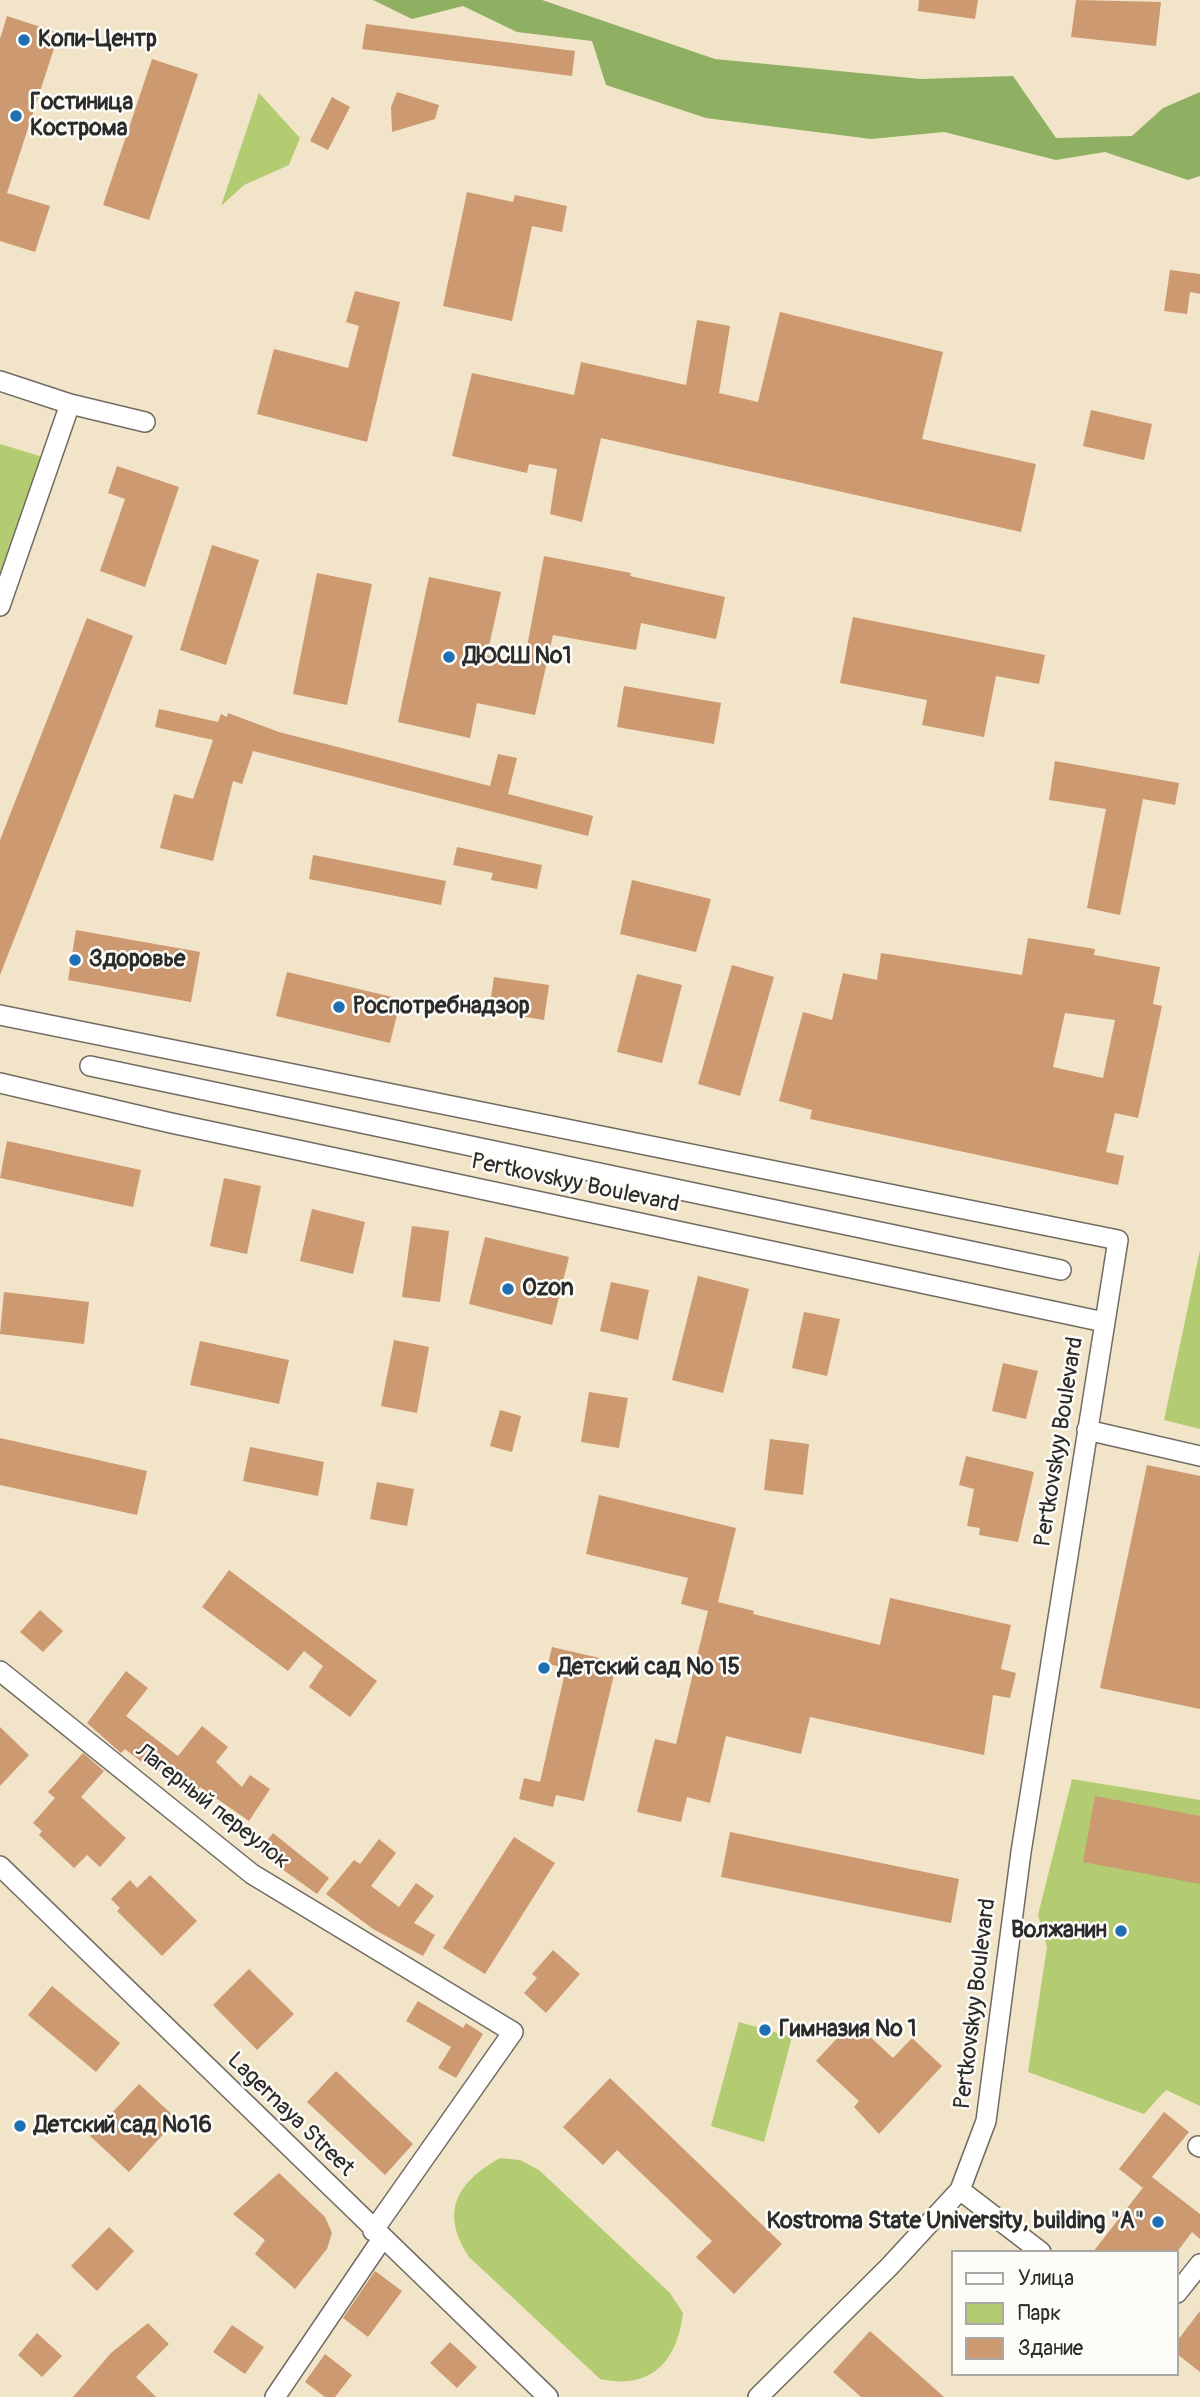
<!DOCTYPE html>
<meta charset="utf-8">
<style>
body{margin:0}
#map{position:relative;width:1200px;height:2397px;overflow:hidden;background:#f2e4c9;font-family:Pangolin,sans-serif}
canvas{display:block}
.legend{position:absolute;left:951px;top:2250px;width:228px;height:126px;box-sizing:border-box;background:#fdfcf7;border:2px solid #a9a8a5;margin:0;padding:9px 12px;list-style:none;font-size:21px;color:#2b2b2b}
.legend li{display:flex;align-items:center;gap:14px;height:35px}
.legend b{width:35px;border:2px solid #a9a8a5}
</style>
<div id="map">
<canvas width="1200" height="2397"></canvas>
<ul class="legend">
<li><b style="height:9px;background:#fff"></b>Улица</li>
<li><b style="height:19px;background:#b4cc71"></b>Парк</li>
<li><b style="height:19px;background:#cc9970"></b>Здание</li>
</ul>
</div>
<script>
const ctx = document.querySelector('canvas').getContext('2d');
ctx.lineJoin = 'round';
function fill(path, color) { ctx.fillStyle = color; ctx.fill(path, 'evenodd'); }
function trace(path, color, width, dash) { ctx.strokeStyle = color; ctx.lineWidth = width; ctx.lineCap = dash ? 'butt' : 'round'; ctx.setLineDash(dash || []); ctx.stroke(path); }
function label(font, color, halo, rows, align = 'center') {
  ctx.font = font + ' Pangolin,sans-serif'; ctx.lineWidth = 5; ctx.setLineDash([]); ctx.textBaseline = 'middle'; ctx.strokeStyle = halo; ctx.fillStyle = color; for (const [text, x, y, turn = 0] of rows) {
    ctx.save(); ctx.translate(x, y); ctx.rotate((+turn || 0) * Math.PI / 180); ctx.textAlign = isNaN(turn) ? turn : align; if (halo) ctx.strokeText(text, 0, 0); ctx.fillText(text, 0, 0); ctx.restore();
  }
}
fill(new Path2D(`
 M259 93 300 138 289 165 244 185 221 206Z
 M0 444 43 457 0 580Z
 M1200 1250V1429L1164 1420Z
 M1072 1779 1200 1800V2106L1166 2090 1144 2114 1028 2072 1047 1947 1038 1915Z
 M739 2022 792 2037 764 2142 711 2126Z
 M500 2158 520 2160 539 2170 670 2293 683 2313C677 2362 651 2390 600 2379L469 2257C440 2212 456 2183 500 2158Z`), '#b4cc71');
fill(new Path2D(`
 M373 0H542L715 59 921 79 1013 76 1056 138 1132 136 1163 108 1200 92V176L1188 180 1105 152 1056 160 944 132 871 139 706 118 606 85 592 41 517 32 463 6 412 19Z`), '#8fb063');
fill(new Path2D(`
 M919 0H978L975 19 918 11Z
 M1076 0 1161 2 1156 46 1071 37Z
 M7 16 59 33 7 193 50 206 35 252 0 241V39Z
 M366 24 575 51 572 76 362 49Z
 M152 59 198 74 149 220 103 205Z
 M397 92 439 105 435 119 392 132 391 107Z
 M332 97 350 107 328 150 310 141Z
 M467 192 513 202 515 195 567 206 562 232 532 226 512 321 443 306Z
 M1170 270 1200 274V294L1190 292 1187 314 1164 311Z
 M355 291 400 302 367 442 257 414 274 349 348 368 359 326 346 322Z
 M780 312 943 352 922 439 1036 464 1021 532 601 438 582 522 550 514 557 469 529 464 527 473 452 456 472 373 574 395 581 362 686 385 697 320 730 326 719 393 758 402Z
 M1091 410 1152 424 1144 460 1083 446Z
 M117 466 179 487 145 587 100 571 125 499 108 493Z
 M212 545 259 560 226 665 180 650Z
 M544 556 631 573 630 576 725 597 716 639 641 623 636 650 553 635 535 715 477 703 470 738 398 722 429 577 501 592 487 655 524 663Z
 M317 573 372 584 347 705 293 694Z
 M853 617 1045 655 1039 684 996 676 984 737 922 725 927 700 840 683Z
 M87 618 133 636 0 975V840Z
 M624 686 721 703 714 744 617 727Z
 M159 709 218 722 221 714 227 717 228 713 279 732 490 786 498 754 517 758 508 794 593 816 588 836 253 751 242 784 233 781 213 861 160 848 174 794 193 799 213 740 155 727Z
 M1055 761 1179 783 1175 805 1143 799 1120 915 1087 908 1106 809 1049 800Z
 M457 847 542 865 537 889 491 880 493 873 453 865Z
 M313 855 446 881 441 905 309 879Z
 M632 880 711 899 696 952 620 934Z
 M76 930 200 952 191 1002 68 980Z
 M1028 938 1095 949 1094 955 1160 967 1153 1004 1162 1006 1138 1118 1115 1113 1106 1152 1124 1156 1118 1185 810 1119 812 1110 779 1101 803 1012 832 1020 843 973 877 980 881 953 1022 975ZM1065 1013 1115 1020 1103 1078 1053 1067Z
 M732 965 774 977 740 1096 698 1084Z
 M287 972 401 999 390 1043 276 1016Z
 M637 974 682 985 662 1063 617 1052Z
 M494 977 549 985 544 1020 489 1011Z
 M7 1141 141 1170 133 1207 0 1178Z
 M224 1178 261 1186 247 1254 210 1246Z
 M312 1209 365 1222 353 1274 300 1261Z
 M412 1226 449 1231 440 1302 402 1297Z
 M485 1237 569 1257 552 1325 469 1304Z
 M698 1276 749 1289 723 1393 672 1380Z
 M611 1282 649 1290 638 1340 600 1331Z
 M4 1292 89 1302 84 1344 0 1334Z
 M804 1312 840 1319 827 1376 792 1368Z
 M394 1340 429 1347 417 1413 381 1406Z
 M200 1341 289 1360 279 1404 190 1385Z
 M1003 1363 1038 1371 1026 1419 992 1411Z
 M589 1392 628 1398 619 1448 581 1442Z
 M500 1410 521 1416 512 1452 490 1446Z
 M0 1438 147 1471 137 1515 0 1485Z
 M770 1439 809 1444 803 1495 764 1490Z
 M250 1447 324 1462 318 1496 243 1481Z
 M966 1456 1034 1472 1018 1542 979 1535 980 1528 967 1526 974 1489 959 1485Z
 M1147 1465 1200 1476V1709L1100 1688Z
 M377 1482 414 1489 407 1526 370 1519Z
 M599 1495 736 1528 718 1602 754 1611 753 1614 880 1645 890 1598 1011 1625 1001 1669 1016 1673 1010 1698 993 1695 984 1755 810 1717 801 1754 726 1736 710 1803 687 1797 681 1822 637 1812 655 1739 676 1744 708 1611 681 1604 688 1578 586 1554Z
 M229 1570 377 1681 350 1717 309 1687 323 1666 304 1651 288 1671 202 1607Z
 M40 1610 63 1631 43 1652 20 1632Z
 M552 1647 617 1662 584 1801 556 1795 553 1807 519 1799 524 1778 540 1782 566 1668 548 1664Z
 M126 1671 148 1688 126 1716 178 1756 202 1726 228 1747 216 1762 242 1787 250 1775 270 1789 249 1821 200 1787 193 1797 150 1764 148 1767 125 1749 121 1753 87 1723Z
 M0 1727 29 1755 0 1786Z
 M83 1753 104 1771 81 1797 126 1838 100 1867 87 1855 74 1868 39 1835 42 1831 33 1823 55 1798 48 1792Z
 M1095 1796 1200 1816V1884L1083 1862Z
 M730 1832 959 1879 951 1923 721 1877Z
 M273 1833 329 1878 317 1894 258 1852Z
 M514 1837 555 1863 485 1974 443 1948Z
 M379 1839 396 1853 371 1886 399 1907 416 1883 434 1896 414 1923 435 1935 423 1956 373 1929 326 1894 354 1860 360 1864Z
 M150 1875 197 1921 162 1956 117 1911 120 1908 111 1899 130 1880 137 1888Z
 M553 1950 580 1974 546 2013 524 1993 537 1978 532 1974Z
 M249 1969 294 2014 257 2050 213 2005Z
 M52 1986 120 2043 96 2072 28 2015Z
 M418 2001 463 2028 466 2023 483 2034 456 2078 438 2068 451 2047 406 2021Z
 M853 2021 893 2058 912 2038 942 2066 879 2134 854 2107 859 2101 816 2061Z
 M336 2071 413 2144 385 2175 307 2102Z
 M610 2078 782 2244 734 2294 696 2257 712 2241 617 2150 603 2165 563 2127Z
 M139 2084 177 2119 129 2172 90 2136Z
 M1164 2112 1189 2132 1152 2177 1200 2214V2239L1192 2232 1177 2252H1093L1145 2185 1143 2188 1119 2169Z
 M279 2173 325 2217 332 2233 327 2249 295 2289 255 2254 265 2240 233 2214Z
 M109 2227 134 2251 97 2291 71 2266Z
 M375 2271 402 2291 368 2337 343 2318Z
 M1200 2311V2372L1177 2354V2341Z
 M148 2323 169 2344 136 2377 156 2397H73L111 2353Z
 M232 2325 264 2347 245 2374 213 2352Z
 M870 2331 944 2397H861L833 2372Z
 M37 2333 62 2356 42 2377 18 2355Z
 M450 2342 477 2367 457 2388 430 2363Z
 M325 2354 352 2375 335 2397H325L305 2382Z`), '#cc9970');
const street = new Path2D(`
 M0 381 70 404 0 606
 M70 404 145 422
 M0 1015 1118 1240 1021 1852 986 2121 960 2190 889 2267 758 2397
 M90 1066 1061 1270
 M0 1083 171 1123 1104 1322
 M1087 1430 1200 1456
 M0 1671 252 1874 513 2032 373 2231
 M0 1866 548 2397
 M1198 2146 1200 2147
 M960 2190 1041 2252
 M1177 2293 1200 2264
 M275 2397 382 2239`);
trace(street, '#716c62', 22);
trace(street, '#fff', 19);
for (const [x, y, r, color] of [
 [24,40,7,"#1f6fb2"],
 [16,116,7,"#1f6fb2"],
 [449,657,7,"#1f6fb2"],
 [75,960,7,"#1f6fb2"],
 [339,1007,7,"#1f6fb2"],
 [508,1289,7,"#1f6fb2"],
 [544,1668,7,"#1f6fb2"],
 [1121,1931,7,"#1f6fb2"],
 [765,2030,7,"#1f6fb2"],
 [20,2126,7,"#1f6fb2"],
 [1158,2222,7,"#1f6fb2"]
]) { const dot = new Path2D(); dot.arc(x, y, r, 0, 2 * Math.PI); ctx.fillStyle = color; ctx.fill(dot); trace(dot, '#fdfcf7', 2.5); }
label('bold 23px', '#2b2b2b', '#fdfcf7', [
 ["Копи-Центр",38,40],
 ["Гостиница",30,103],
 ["Кострома",30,129],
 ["ДЮСШ №1",463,657],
 ["Здоровье",89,960],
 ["Роспотребнадзор",353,1007],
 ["Ozon",522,1289],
 ["Детский сад № 15",558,1668],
 ["Волжанин",1107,1931,"right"],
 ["Гимназия № 1",779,2030],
 ["Детский сад №16",34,2126],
 ["Kostroma State University, building \"A\"",1144,2222,"right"]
], 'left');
label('23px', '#2b2b2b', '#fdfcf7', [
 ["Pertkovskyy Boulevard",575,1184,12],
 ["Pertkovskyy Boulevard",1060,1442,-81],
 ["Лагерный переулок",212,1807,38],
 ["Pertkovskyy Boulevard",976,2004,-83],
 ["Lagernaya Street",290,2115,44]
]);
</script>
